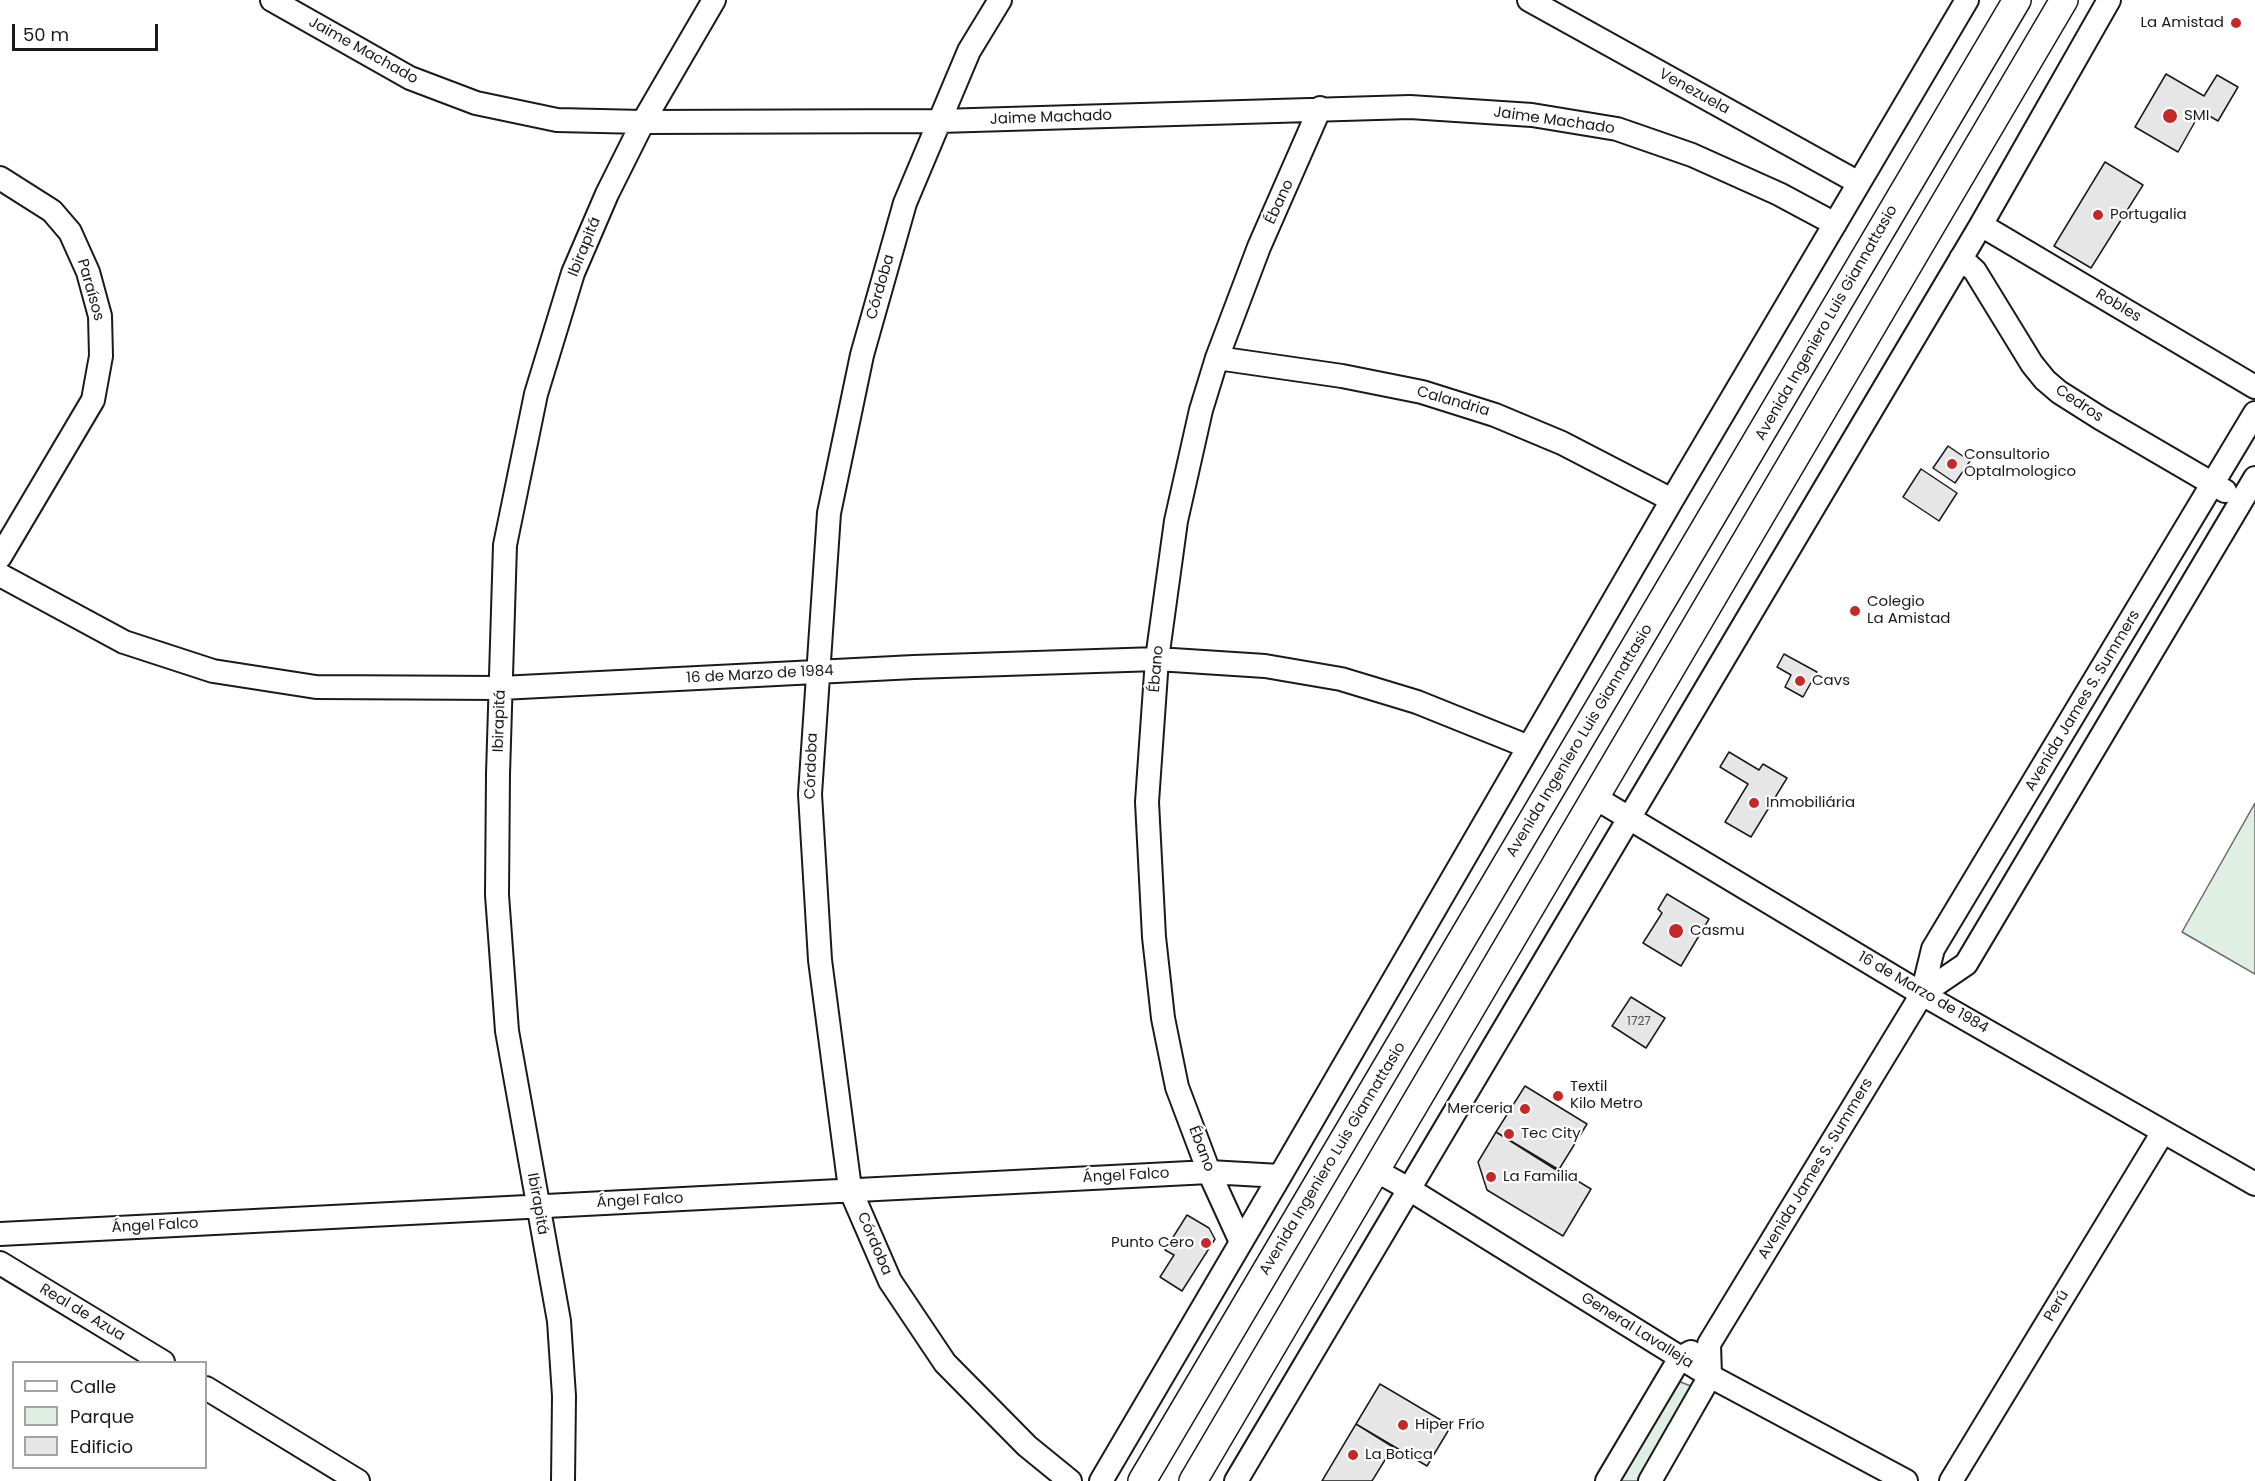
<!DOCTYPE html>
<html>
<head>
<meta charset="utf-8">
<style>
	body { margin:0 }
	#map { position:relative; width:2255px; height:1481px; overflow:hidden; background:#fff; font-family:Poppins,sans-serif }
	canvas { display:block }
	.legend { position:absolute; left:12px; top:1361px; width:195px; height:108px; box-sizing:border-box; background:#fff; border:2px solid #a3a3a3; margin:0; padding:8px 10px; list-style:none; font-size:18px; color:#1a1a1a }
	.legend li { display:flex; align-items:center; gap:12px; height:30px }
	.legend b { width:30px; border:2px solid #a3a3a3 }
	.scale { position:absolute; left:12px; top:24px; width:146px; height:27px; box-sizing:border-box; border:3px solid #1a1a1a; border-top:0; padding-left:8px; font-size:18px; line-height:21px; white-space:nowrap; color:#1a1a1a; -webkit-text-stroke:4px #fff; paint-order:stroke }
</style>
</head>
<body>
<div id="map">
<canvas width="2255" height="1481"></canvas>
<ul class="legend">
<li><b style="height:8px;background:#fff"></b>Calle</li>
<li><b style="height:16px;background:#e0efe3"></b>Parque</li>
<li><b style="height:16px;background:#e6e6e6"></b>Edificio</li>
</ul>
<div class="scale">50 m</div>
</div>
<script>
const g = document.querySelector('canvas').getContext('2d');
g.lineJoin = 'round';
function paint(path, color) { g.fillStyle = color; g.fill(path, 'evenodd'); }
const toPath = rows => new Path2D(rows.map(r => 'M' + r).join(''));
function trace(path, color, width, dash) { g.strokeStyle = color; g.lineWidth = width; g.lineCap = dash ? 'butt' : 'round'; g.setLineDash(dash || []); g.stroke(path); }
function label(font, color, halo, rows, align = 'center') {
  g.font = font + ' Poppins,sans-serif'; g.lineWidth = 4.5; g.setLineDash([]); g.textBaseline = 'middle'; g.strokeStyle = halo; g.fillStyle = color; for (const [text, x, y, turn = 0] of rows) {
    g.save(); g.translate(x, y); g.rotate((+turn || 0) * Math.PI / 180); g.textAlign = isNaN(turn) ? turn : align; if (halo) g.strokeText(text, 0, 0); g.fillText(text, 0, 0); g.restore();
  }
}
const green = toPath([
	[2255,803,2255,974,2182,932,2255,803],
	[1675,1380,1691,1386,1638,1481,1616,1481,1675,1380]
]);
const building = toPath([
	[2166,74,2204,96,2217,75,2238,87,2218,121,2201,111,2178,152,2135,127,2166,74],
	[2105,162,2143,185,2091,268,2054,246,2105,162],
	[1948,446,1970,461,1955,483,1933,468,1948,446],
	[1921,469,1957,493,1939,521,1903,497,1921,469],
	[1784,654,1817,672,1803,697,1785,687,1791,675,1777,667,1784,654],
	[1729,752,1759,770,1763,764,1787,778,1751,837,1725,822,1748,784,1720,767,1729,752],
	[1667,894,1709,919,1681,966,1643,943,1662,913,1658,909,1667,894],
	[1631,997,1665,1018,1646,1048,1612,1026,1631,997],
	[1525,1086,1587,1124,1558,1171,1496,1132,1525,1086],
	[1496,1132,1591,1189,1563,1236,1487,1190,1478,1162,1496,1132],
	[1187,1215,1209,1228,1215,1239,1182,1291,1160,1277,1174,1255,1165,1250,1187,1215],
	[1380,1384,1451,1426,1427,1466,1356,1424,1380,1384],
	[1356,1424,1393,1447,1372,1481,1322,1481,1356,1424]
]);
const minor = toPath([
	[272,0,410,78,476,103,557,120,643,122,940,121,1410,107,1532,115,1617,129,1692,155,1779,194,1835,224],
	[1000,0,969,51,905,203,862,355,829,513,810,794,820,960,850,1189,890,1281,945,1363,1027,1446,1070,1481],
	[1529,0,1859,183],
	[0,178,52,211,70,232,88,272,100,316,101,356,93,400,0,557],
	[1981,225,2255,387],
	[1961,258,1975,271,2032,364,2045,380,2059,392,2100,418,2225,491],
	[1217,358,1342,376,1422,392,1495,415,1562,443,1672,500],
	[0,575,124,642,213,671,316,687,501,688,914,667,1157,659,1265,666,1341,679,1417,702,1529,747],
	[1594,797,1922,994,2255,1184],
	[1922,994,1966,964,2255,478],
	[1375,1170,1409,1189,1710,1376,1906,1481],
	[0,1234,1209,1172,1280,1176],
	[1241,1242,1209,1172,1177,1087,1163,1018,1154,937,1147,802,1157,659,1176,521,1201,410,1217,358,1259,247,1320,108],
	[0,1263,163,1362],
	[206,1388,358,1481],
	[563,1481,564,1396,559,1321,507,1031,497,895,498,774,505,545,536,394,573,273,607,194,643,122,714,0],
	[1101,1481,1280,1176,1672,500,1967,0],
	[1236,1481,1981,225,2109,0],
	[1607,1481,1680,1358,1691,1352],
	[1650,1481,1710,1376,1709,1344,1922,994,1933,949,2255,413],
	[1951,1481,2163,1132]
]);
const major = toPath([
	[1142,1481,2017,0],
	[1193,1481,2064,0]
]);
const markers = [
	[2236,23,6,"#c62828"],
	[2170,116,8,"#c62828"],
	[2098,215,6,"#c62828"],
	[1952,464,6,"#c62828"],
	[1855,611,6,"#c62828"],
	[1800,681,6,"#c62828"],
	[1754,803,6,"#c62828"],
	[1676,931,8,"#c62828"],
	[1558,1096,6,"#c62828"],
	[1525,1109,6,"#c62828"],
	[1509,1134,6,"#c62828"],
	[1491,1177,6,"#c62828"],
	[1206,1243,6,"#c62828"],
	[1403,1425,6,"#c62828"],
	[1353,1455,6,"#c62828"]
];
const numberNames = [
	["1727",1639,1022]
];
const poiNames = [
	["La Amistad",2224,23,"right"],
	["SMI",2184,116],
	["Portugalia",2110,215],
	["Consultorio",1964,455],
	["Optalmologico",1964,472],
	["Colegio",1867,602],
	["La Amistad",1867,619],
	["Cavs",1812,681],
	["Inmobiliária",1766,803],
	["Casmu",1690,931],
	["Textil",1570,1087],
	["Kilo Metro",1570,1104],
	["Merceria",1513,1109,"right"],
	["Tec City",1521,1134],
	["La Familia",1503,1177],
	["Punto Cero",1194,1243,"right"],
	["Hiper Frío",1415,1425],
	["La Botica",1365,1455]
];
const streetNames = [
	["Jaime Machado",363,51,29],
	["Venezuela",1694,92,29],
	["Jaime Machado",1051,118,-2],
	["Jaime Machado",1554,121,8],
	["Ébano",1280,202,-65],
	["Ibirapitá",585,247,-68],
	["Córdoba",881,287,-74],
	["Paraísos",90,290,74],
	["Robles",2118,306,31],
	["Avenida Ingeniero Luis Giannattasio",1827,323,-60],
	["Calandria",1453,402,16],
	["Cedros",2079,404,34],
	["Ébano",1157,669,-85],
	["16 de Marzo de 1984",760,675,-3],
	["Avenida James S. Summers",2083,701,-59],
	["Ibirapitá",500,721,-88],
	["Avenida Ingeniero Luis Giannattasio",1580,741,-59],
	["Córdoba",812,766,-88],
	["16 de Marzo de 1984",1923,993,30],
	["Ébano",1201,1149,69],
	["Avenida Ingeniero Luis Giannattasio",1333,1159,-59],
	["Avenida James S. Summers",1816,1169,-59],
	["Ángel Falco",1126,1176,-3],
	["Ángel Falco",640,1201,-3],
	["Ibirapitá",537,1204,80],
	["Ángel Falco",155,1226,-3],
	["Córdoba",874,1244,67],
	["Perú",2057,1306,-59],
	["Real de Azua",82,1313,31],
	["General Lavalleja",1637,1331,32]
];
paint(green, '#e0efe3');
trace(green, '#6a6a6a', 1.5);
paint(building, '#e6e6e6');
trace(building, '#1a1a1a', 1.5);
trace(minor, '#1a1a1a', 26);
trace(major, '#1a1a1a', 30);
trace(minor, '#fff', 22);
trace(major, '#fff', 27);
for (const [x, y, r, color] of markers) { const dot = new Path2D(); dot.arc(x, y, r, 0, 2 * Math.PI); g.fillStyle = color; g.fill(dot); trace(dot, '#fff', 2); }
label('12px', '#4d4d4d', null, numberNames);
label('15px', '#1a1a1a', '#fff', poiNames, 'left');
label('15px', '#1a1a1a', '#fff', streetNames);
</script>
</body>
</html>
